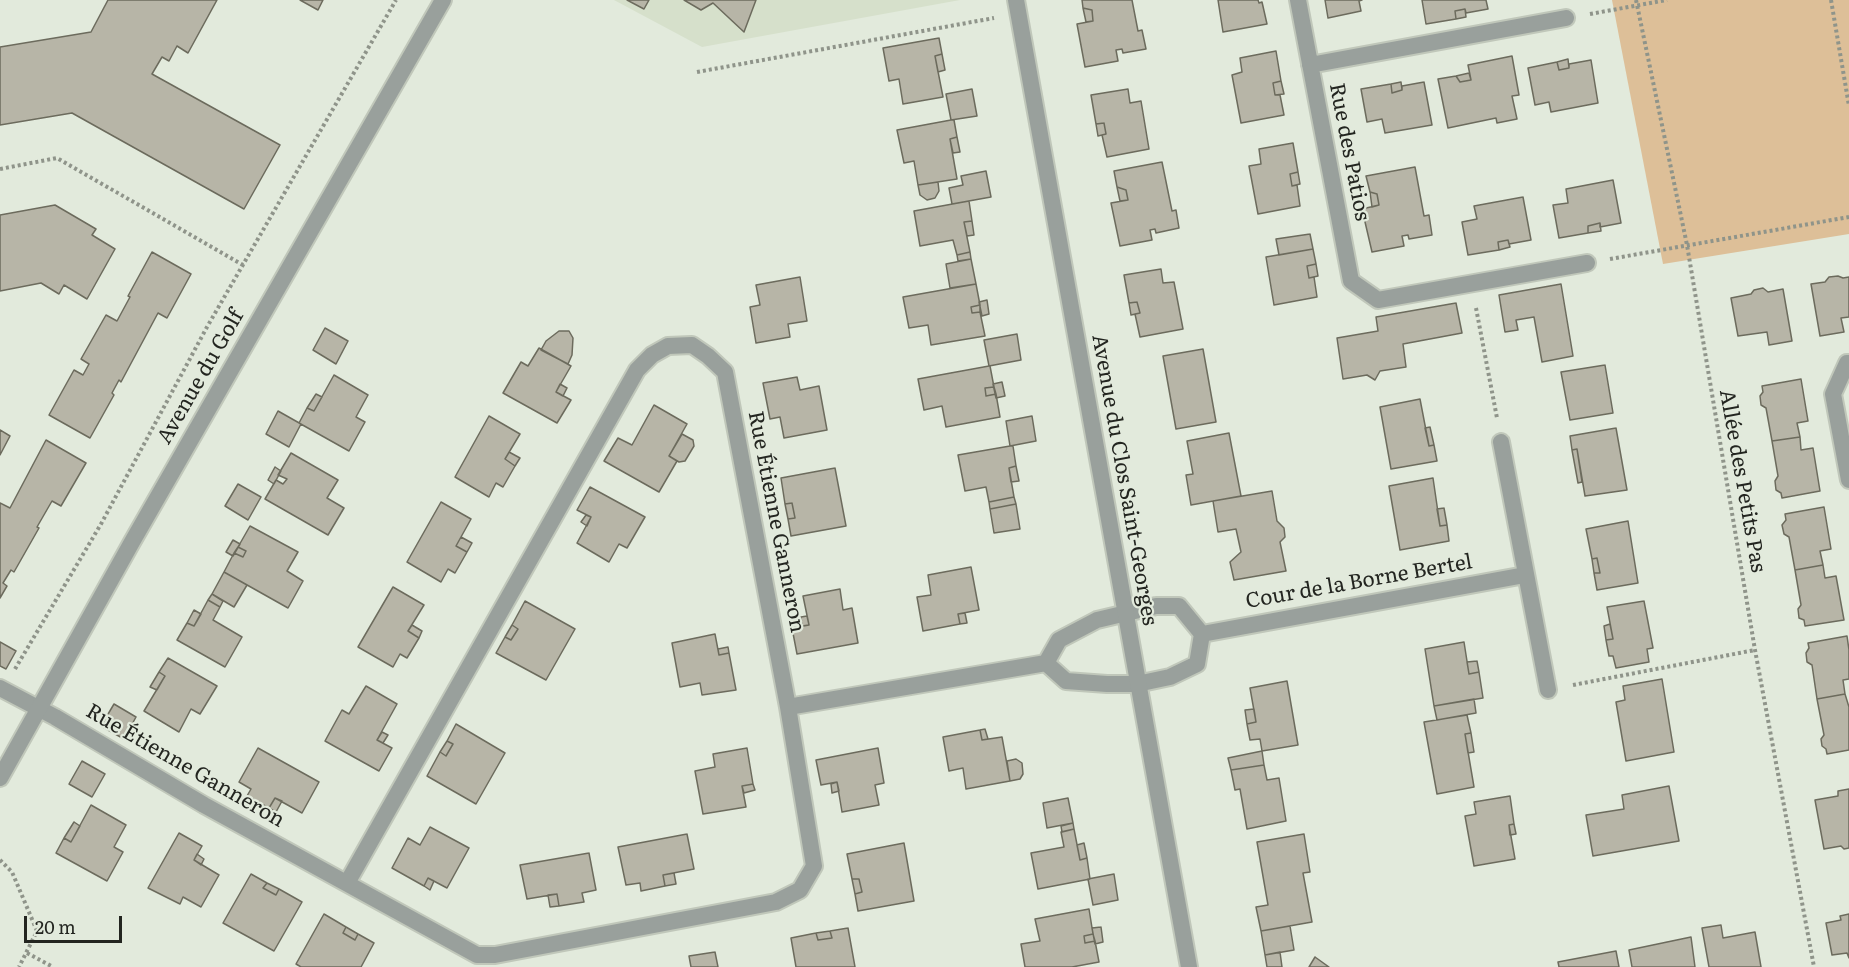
<!DOCTYPE html>
<html>
<head>
<meta charset="utf-8">
<style>
	body { margin:0 }
	#map { position:relative; width:1849px; height:967px; overflow:hidden; background:#e2eadc; font-family:Literata,serif }
	canvas { display:block }
	.scale { position:absolute; left:24px; top:916px; width:98px; height:27px; box-sizing:border-box; border:3px solid #232520; border-top:0; padding-left:8px; font-size:18px; line-height:21px; white-space:nowrap; color:#232520; -webkit-text-stroke:4px #e2eadc; paint-order:stroke }
</style>
</head>
<body>
<div id="map">
<canvas width="1849" height="967"></canvas>
<div class="scale">20 m</div>
</div>
<script>
const g = document.querySelector('canvas').getContext('2d');
g.lineJoin = 'round';
function paint(path, color) { g.fillStyle = color; g.fill(path, 'evenodd'); }
const toPath = rows => new Path2D(rows.map(r => 'M' + r).join(''));
function trace(path, color, width, dash) { g.strokeStyle = color; g.lineWidth = width; g.lineCap = dash ? 'butt' : 'round'; g.setLineDash(dash || []); g.stroke(path); }
function label(font, color, halo, rows, align = 'center') {
  g.font = font + ' Literata,serif'; g.lineWidth = 4.5; g.setLineDash([]); g.textBaseline = 'middle'; g.strokeStyle = halo; g.fillStyle = color; for (const [text, x, y, turn = 0] of rows) {
    g.save(); g.translate(x, y); g.rotate((+turn || 0) * Math.PI / 180); g.textAlign = isNaN(turn) ? turn : align; if (halo) g.strokeText(text, 0, 0); g.fillText(text, 0, 0); g.restore();
  }
}
const built = toPath([
	[614,0,960,0,702,47]
]);
const green = toPath([
	[1612,0,1849,0,1849,234,1663,264]
]);
const building = toPath([
	[108,0,217,0,188,53,177,46,169,61,162,57,152,74,280,145,244,209,72,113,0,125,0,47,91,32,108,0],
	[300,0,323,0,318,10,300,0],
	[627,0,649,0,644,9,627,0],
	[684,0,756,0,744,32,713,3,701,10,684,0],
	[1082,0,1132,0,1138,31,1142,30,1146,49,1123,53,1122,49,1116,50,1118,61,1085,67,1077,24,1093,21,1092,10,1083,8,1082,0],
	[1218,0,1258,0,1259,3,1262,2,1267,24,1223,32,1218,0],
	[1325,0,1362,0,1359,1,1361,11,1328,18,1325,0],
	[1422,0,1486,0,1488,9,1466,13,1465,9,1455,11,1456,19,1426,24,1422,0],
	[1083,8,1092,10,1093,21,1086,22,1083,8],
	[1465,9,1466,17,1456,19,1455,11,1465,9],
	[939,38,942,54,935,56,943,97,903,104,899,79,889,81,883,48,939,38],
	[1276,51,1281,81,1273,83,1275,95,1280,95,1284,115,1241,123,1232,75,1242,72,1240,58,1276,51],
	[942,54,945,70,938,72,935,56,942,54],
	[1512,56,1519,95,1512,96,1517,119,1497,123,1496,118,1448,128,1438,79,1456,76,1460,82,1471,80,1468,65,1512,56],
	[1568,59,1569,68,1559,70,1557,62,1568,59],
	[1591,60,1598,103,1551,112,1549,102,1535,105,1528,68,1557,62,1559,70,1569,68,1569,64,1591,60],
	[1469,73,1471,80,1460,82,1456,76,1469,73],
	[1281,81,1284,94,1275,95,1273,83,1281,81],
	[1401,82,1402,90,1392,93,1391,84,1401,82],
	[1424,82,1432,125,1385,133,1382,119,1367,122,1361,89,1391,84,1392,93,1402,90,1402,86,1424,82],
	[972,89,977,116,951,120,946,94,972,89],
	[1128,89,1130,103,1141,101,1149,149,1107,157,1102,135,1106,134,1104,123,1096,124,1091,95,1128,89],
	[951,120,954,120,957,137,950,139,957,179,918,185,914,161,904,163,897,130,951,120],
	[1104,123,1106,134,1098,136,1096,124,1104,123],
	[957,137,960,152,953,153,950,139,957,137],
	[1293,143,1298,172,1290,174,1292,186,1297,185,1300,206,1258,214,1249,166,1261,164,1259,149,1293,143],
	[1162,162,1172,211,1176,210,1179,228,1156,233,1155,229,1150,230,1152,240,1120,246,1111,203,1128,200,1126,190,1117,187,1114,171,1162,162],
	[1415,167,1424,216,1429,215,1432,235,1409,239,1408,235,1402,236,1404,246,1372,252,1362,209,1379,205,1377,194,1370,192,1366,176,1415,167],
	[986,171,991,197,952,204,949,188,963,185,961,176,986,171],
	[1298,172,1300,184,1292,186,1290,174,1298,172],
	[1613,180,1621,223,1600,227,1600,223,1588,226,1588,233,1559,238,1553,205,1568,203,1566,189,1613,180],
	[938,182,939,191,935,198,927,200,920,195,918,185,938,182],
	[1117,187,1126,190,1128,200,1120,201,1117,187],
	[1370,192,1377,194,1379,205,1372,207,1370,192],
	[1523,197,1531,240,1509,244,1508,240,1498,242,1499,250,1468,255,1462,222,1477,219,1474,206,1523,197],
	[969,201,972,221,964,222,970,252,957,255,953,240,920,246,914,211,969,201],
	[55,205,96,229,92,235,115,249,87,299,64,285,59,294,41,283,0,291,0,215,55,205],
	[972,221,974,235,967,236,964,222,972,221],
	[1600,223,1601,231,1588,233,1588,226,1600,223],
	[1310,234,1313,249,1279,255,1276,239,1310,234],
	[1508,240,1510,247,1499,250,1498,242,1508,240],
	[1313,249,1316,264,1307,266,1309,278,1314,277,1317,297,1274,305,1266,257,1313,249],
	[152,252,191,274,167,318,158,313,121,382,119,380,112,393,114,395,90,438,49,415,74,370,83,375,89,364,81,359,106,315,117,321,130,297,128,296,152,252],
	[970,252,971,259,958,261,957,255,970,252],
	[971,259,976,284,950,288,946,264,971,259],
	[1316,264,1318,276,1309,278,1307,266,1316,264],
	[1161,269,1163,283,1174,282,1183,329,1140,337,1135,314,1140,313,1137,302,1129,303,1124,275,1161,269],
	[1838,276,1843,278,1849,277,1849,317,1841,318,1844,332,1820,336,1811,284,1825,282,1829,277,1838,276],
	[800,277,807,321,788,324,790,337,756,343,750,307,760,305,756,285,800,277],
	[976,284,980,305,971,307,972,313,980,312,985,336,931,345,928,325,909,328,903,297,976,284],
	[1561,284,1573,356,1542,362,1534,317,1516,320,1518,330,1505,332,1499,295,1561,284],
	[1763,288,1768,292,1783,289,1792,341,1769,345,1767,332,1738,336,1731,298,1751,294,1754,290,1763,288],
	[987,300,989,314,982,316,979,302,987,300],
	[1137,302,1140,313,1131,315,1129,303,1137,302],
	[1456,303,1462,333,1403,344,1406,367,1380,371,1375,380,1367,375,1343,379,1337,338,1378,331,1376,317,1456,303],
	[980,305,980,312,972,313,971,307,980,305],
	[325,328,348,341,336,364,313,350,325,328],
	[559,331,569,331,573,338,572,355,568,364,541,350,546,341,559,331],
	[1017,334,1021,360,989,366,984,340,1017,334],
	[539,348,571,366,556,392,571,400,557,423,503,393,521,362,528,366,539,348],
	[1203,349,1216,422,1176,429,1163,356,1203,349],
	[1605,365,1613,413,1570,420,1561,372,1605,365],
	[989,366,990,366,994,387,985,388,986,396,996,394,1000,417,946,427,942,406,924,410,918,379,989,366],
	[334,375,368,395,356,417,365,422,349,451,299,423,307,408,314,411,334,375],
	[797,377,800,390,819,386,827,430,784,438,780,417,770,419,763,383,797,377],
	[1801,379,1808,421,1797,423,1800,437,1772,441,1766,408,1761,405,1760,396,1763,392,1762,386,1801,379],
	[1002,382,1005,396,996,398,993,384,1002,382],
	[560,384,567,388,563,396,556,392,560,384],
	[994,387,996,394,986,396,985,388,994,387],
	[316,394,322,397,314,411,307,408,316,394],
	[1420,399,1429,446,1434,445,1437,461,1391,469,1380,407,1420,399],
	[654,405,687,424,669,456,677,461,659,492,604,461,618,438,632,445,654,405],
	[278,411,301,424,289,447,266,434,278,411],
	[489,416,520,434,505,459,515,466,503,487,496,483,489,497,455,477,489,416],
	[1032,416,1036,441,1010,446,1006,421,1032,416],
	[1430,427,1434,445,1429,446,1425,428,1430,427],
	[1616,428,1627,490,1585,496,1577,449,1572,450,1570,436,1616,428],
	[0,430,10,436,0,455,0,430],
	[1229,433,1241,496,1191,505,1186,475,1193,474,1187,441,1229,433],
	[682,434,693,440,694,446,685,461,679,462,669,456,682,434],
	[1800,437,1801,450,1813,448,1820,491,1782,498,1781,493,1776,490,1775,481,1778,476,1772,441,1800,437],
	[46,440,86,463,61,506,52,501,37,527,39,528,14,572,11,570,3,583,7,586,0,598,0,503,10,508,46,440],
	[1010,446,1013,446,1016,466,1009,468,1014,497,989,502,986,487,965,491,958,455,1010,446],
	[1577,449,1582,482,1578,483,1572,450,1577,449],
	[509,452,520,458,515,466,505,459,509,452],
	[291,453,338,480,327,498,344,508,328,535,265,499,276,480,283,484,287,479,278,475,291,453],
	[1016,466,1019,481,1011,482,1009,468,1016,466],
	[275,467,281,471,274,484,268,480,275,467],
	[835,468,846,526,791,536,788,519,795,518,792,503,785,504,781,478,835,468],
	[1433,478,1440,526,1447,525,1449,541,1400,550,1389,486,1433,478],
	[238,484,261,497,248,520,225,506,238,484],
	[590,487,645,517,627,548,619,544,609,562,577,543,591,517,577,510,590,487],
	[1272,491,1277,521,1284,528,1285,537,1280,542,1286,571,1234,580,1230,562,1241,552,1236,529,1218,532,1213,501,1272,491],
	[1014,497,1016,504,990,509,989,502,1014,497],
	[441,502,471,519,456,546,467,552,455,573,448,569,441,582,407,562,441,502],
	[792,503,795,518,788,519,785,504,792,503],
	[1016,504,1020,529,994,533,990,509,1016,504],
	[1824,507,1831,549,1820,551,1823,565,1795,570,1789,537,1784,534,1782,525,1786,520,1785,514,1824,507],
	[1444,508,1447,525,1440,526,1437,509,1444,508],
	[586,515,591,517,587,526,581,522,586,515],
	[1628,521,1638,583,1597,590,1594,573,1600,573,1597,558,1592,559,1586,529,1628,521],
	[250,526,298,552,287,571,303,581,288,608,224,572,234,553,243,557,246,551,238,547,250,526],
	[461,537,472,543,467,552,456,546,461,537],
	[233,540,240,544,233,556,226,552,233,540],
	[238,547,246,551,243,557,234,553,238,547],
	[1597,558,1600,573,1594,573,1592,559,1597,558],
	[1823,565,1825,578,1836,576,1844,620,1805,626,1804,620,1799,618,1798,609,1801,605,1795,570,1823,565],
	[971,567,979,610,958,614,960,624,923,631,917,597,931,595,928,575,971,567],
	[224,572,247,585,234,607,212,594,224,572],
	[393,587,424,605,408,631,419,638,407,658,400,654,393,667,358,647,393,587],
	[840,589,843,610,852,608,858,643,797,654,792,628,809,625,803,596,840,589],
	[212,594,223,601,220,607,208,600,212,594],
	[208,600,220,607,213,620,242,637,225,667,177,640,187,623,194,626,208,600],
	[525,601,575,629,546,680,496,653,505,637,511,640,518,629,512,625,525,601],
	[1644,601,1653,648,1647,649,1649,662,1616,668,1613,656,1609,656,1606,640,1613,639,1607,607,1644,601],
	[194,610,201,614,194,626,187,623,194,610],
	[965,613,967,623,960,624,958,614,965,613],
	[807,616,809,625,802,626,801,617,807,616],
	[1610,624,1613,639,1606,640,1604,626,1610,624],
	[412,625,422,631,419,638,408,631,412,625],
	[512,625,518,629,511,640,505,637,512,625],
	[715,634,719,655,729,653,736,690,702,695,700,683,680,687,672,643,715,634],
	[1847,636,1849,650,1849,679,1843,680,1845,694,1817,699,1812,665,1807,662,1806,653,1809,648,1808,643,1847,636],
	[0,642,16,651,6,669,0,666,0,642],
	[1464,642,1469,674,1479,672,1483,698,1434,706,1425,649,1464,642],
	[728,647,729,653,719,655,718,649,728,647],
	[168,658,217,686,200,714,191,709,179,732,144,711,165,676,159,672,168,658],
	[1477,661,1479,672,1469,674,1467,662,1477,661],
	[159,672,165,676,157,690,150,687,159,672],
	[1662,679,1674,752,1626,761,1616,702,1625,700,1623,686,1662,679],
	[1287,681,1298,745,1262,751,1260,739,1250,740,1247,724,1256,722,1250,688,1287,681],
	[366,686,397,704,377,740,392,748,379,771,325,741,342,710,349,714,366,686],
	[1845,694,1849,707,1849,750,1827,754,1826,749,1822,746,1821,739,1824,735,1817,699,1845,694],
	[1474,699,1476,713,1437,720,1434,706,1474,699],
	[114,704,136,717,124,739,101,726,114,704],
	[1254,709,1256,722,1247,724,1245,710,1254,709],
	[1467,715,1471,733,1465,734,1474,787,1437,794,1424,722,1467,715],
	[456,724,505,753,476,804,427,776,440,752,446,756,453,744,447,741,456,724],
	[985,729,988,739,982,740,980,730,985,729],
	[980,730,982,740,1002,737,1010,781,966,789,963,768,949,771,943,737,980,730],
	[382,732,388,735,383,743,377,740,382,732],
	[1471,733,1474,752,1468,753,1465,734,1471,733],
	[447,741,453,744,446,756,440,752,447,741],
	[258,748,319,782,302,813,275,798,269,808,247,796,251,789,239,782,258,748],
	[747,748,753,784,742,786,746,807,703,814,695,771,715,767,713,754,747,748],
	[878,748,884,783,875,785,879,805,842,812,837,782,821,785,816,760,878,748],
	[1262,751,1264,765,1231,770,1228,758,1262,751],
	[1016,759,1022,763,1023,774,1020,779,1010,781,1007,761,1016,759],
	[82,761,105,774,92,797,69,784,82,761],
	[1264,765,1267,780,1279,778,1286,821,1247,829,1240,789,1235,790,1231,770,1264,765],
	[837,782,839,791,832,793,831,784,837,782],
	[753,784,755,790,744,793,742,786,753,784],
	[1669,786,1679,841,1593,856,1586,815,1624,809,1622,795,1669,786],
	[1849,789,1849,848,1844,849,1841,846,1824,849,1815,800,1838,796,1838,791,1849,789],
	[1510,796,1514,824,1509,825,1515,859,1474,866,1465,816,1476,814,1474,802,1510,796],
	[275,798,282,801,276,812,269,808,275,798],
	[1068,798,1073,823,1047,828,1043,803,1068,798],
	[91,805,126,825,114,847,123,852,107,881,56,853,64,838,71,842,91,805],
	[74,822,80,826,71,842,64,838,74,822],
	[1073,823,1074,829,1062,832,1061,826,1073,823],
	[1514,824,1516,834,1510,835,1509,825,1514,824],
	[430,827,469,848,447,888,428,878,424,886,392,868,408,838,420,845,430,827],
	[1074,829,1080,860,1087,858,1090,879,1038,889,1031,853,1064,847,1061,832,1074,829],
	[179,833,202,846,194,860,219,875,201,907,183,897,180,904,148,888,179,833],
	[687,834,694,869,663,875,665,886,641,891,640,883,626,885,618,847,687,834],
	[1304,834,1310,872,1303,873,1312,922,1261,931,1256,907,1268,905,1257,842,1304,834],
	[904,843,914,901,858,911,855,894,862,892,859,879,852,879,847,854,904,843],
	[1084,843,1087,858,1080,860,1077,845,1084,843],
	[589,853,596,890,582,893,584,902,559,906,557,894,527,899,520,865,589,853],
	[197,854,204,859,201,865,194,860,197,854],
	[674,873,676,884,665,886,663,875,674,873],
	[251,874,267,883,263,888,276,895,279,889,302,902,274,951,223,923,251,874],
	[1114,874,1118,900,1093,905,1088,879,1114,874],
	[428,878,434,881,430,890,424,886,428,878],
	[852,879,859,879,862,892,855,894,852,879],
	[267,883,279,889,276,895,263,888,267,883],
	[557,894,559,906,550,907,548,895,557,894],
	[1089,909,1093,934,1084,936,1085,943,1095,941,1099,962,1072,967,1025,967,1021,944,1040,941,1035,919,1089,909],
	[324,914,346,927,343,933,355,940,358,934,374,943,361,967,301,967,296,964,324,914],
	[1849,914,1849,958,1847,953,1832,955,1826,923,1841,920,1840,916,1849,914],
	[1721,925,1723,938,1755,932,1761,967,1709,967,1702,928,1721,925],
	[1290,926,1294,950,1265,955,1261,931,1290,926],
	[346,927,358,934,355,940,343,933,346,927],
	[1101,927,1103,942,1095,944,1092,928,1101,927],
	[848,928,855,967,796,967,791,938,816,933,818,940,832,938,830,931,848,928],
	[830,931,832,938,818,940,816,933,830,931],
	[1093,934,1095,941,1085,943,1084,936,1093,934],
	[1691,937,1695,967,1632,967,1629,950,1691,937],
	[1616,951,1619,967,1559,967,1558,962,1616,951],
	[715,952,718,967,691,967,689,956,715,952],
	[1280,952,1282,967,1267,967,1265,955,1280,952],
	[1315,957,1329,967,1309,967,1315,957]
]);
const path = toPath([
	[1636,0,1687,245,1755,650,1814,967],
	[1831,0,1849,106],
	[1590,14,1667,0],
	[697,72,994,18],
	[0,169,57,158,243,265],
	[1610,259,1849,217],
	[1476,308,1497,418],
	[15,669,101,524,207,327,396,0],
	[1573,685,1755,650],
	[0,860,12,872,37,931,19,967],
	[27,953,53,967]
]);
const minor = toPath([
	[1298,0,1351,281,1378,300,1587,263],
	[1310,65,1566,18],
	[1849,363,1847,363,1833,394,1849,480],
	[1501,442,1548,690],
	[1156,606,1179,606,1202,634,1197,664,1170,677,1137,684,1107,684,1066,681,1046,663,1059,640,1097,620,1156,606],
	[1202,634,1525,575],
	[0,688,55,717,204,805,477,955,495,955,776,902,800,890,814,866,788,707,725,372,708,356,692,345,668,346,652,355,637,370,347,883],
	[788,707,1046,663]
]);
const tertiary = toPath([
	[1016,0,1189,967],
	[0,778,132,542,443,0]
]);
const streetNames = [
	["Rue des Patios",1349,152,79],
	["Avenue du Golf",201,377,-60],
	["Avenue du Clos Saint-Georges",1124,480,80],
	["Allée des Petits Pas",1742,481,80],
	["Rue Étienne Ganneron",776,522,79],
	["Cour de la Borne Bertel",1359,582,-10],
	["Rue Étienne Ganneron",185,766,30]
];
paint(built, '#d6e0cb');
paint(green, '#ddbf98');
paint(building, '#b7b5a7');
trace(building, '#6c6b5d', 1.5);
trace(minor, '#c0c7ba', 20);
trace(tertiary, '#c0c7ba', 20);
trace(path, '#8f948a', 4, [3, 3]);
trace(minor, '#99a09c', 16);
trace(tertiary, '#99a09c', 16);
label('21px', '#232520', '#e2eadc', streetNames);
</script>
</body>
</html>
